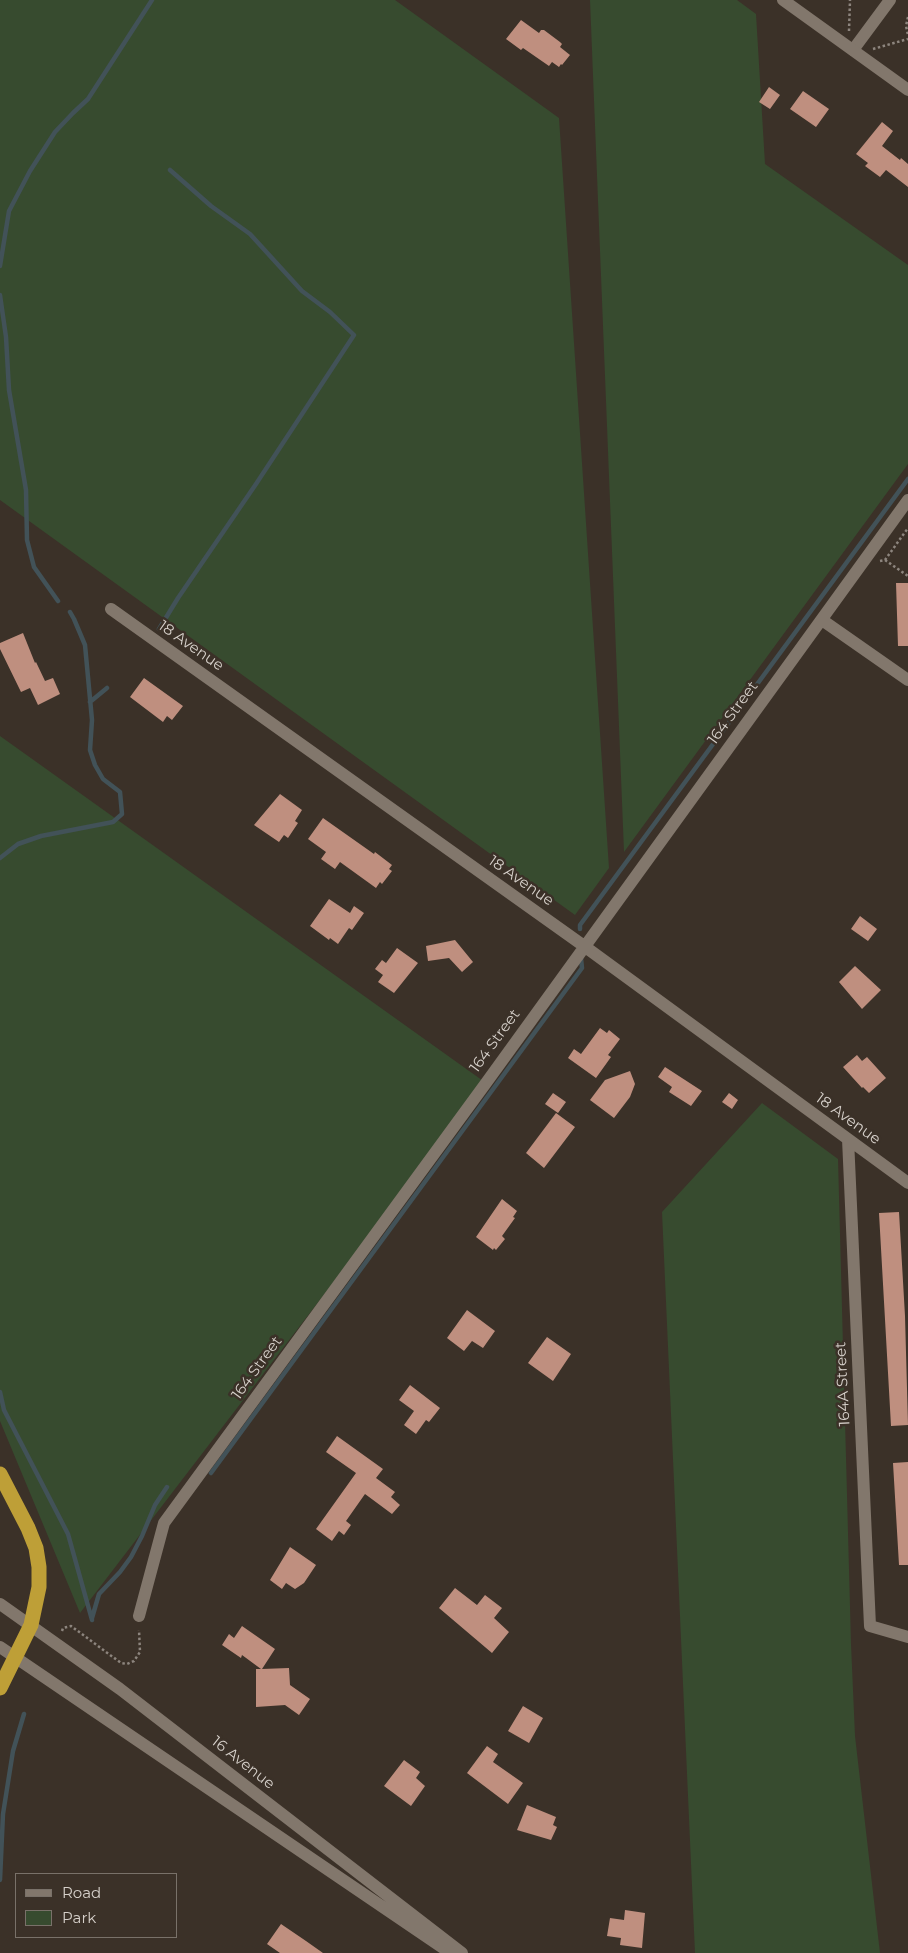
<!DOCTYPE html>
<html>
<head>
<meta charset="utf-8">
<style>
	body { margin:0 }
	#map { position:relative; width:908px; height:1953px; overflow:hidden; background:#3b3128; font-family:Montserrat,sans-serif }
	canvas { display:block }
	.legend { position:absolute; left:15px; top:1873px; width:162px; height:65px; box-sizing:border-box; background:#3b3128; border:1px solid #797169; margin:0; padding:6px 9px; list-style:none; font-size:15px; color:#d6d0ca }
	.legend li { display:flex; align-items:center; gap:10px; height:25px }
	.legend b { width:25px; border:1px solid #797169 }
</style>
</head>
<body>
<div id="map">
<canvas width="908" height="1953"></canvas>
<ul class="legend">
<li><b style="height:6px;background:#82776c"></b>Road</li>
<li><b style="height:14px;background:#374b2f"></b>Park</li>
</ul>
</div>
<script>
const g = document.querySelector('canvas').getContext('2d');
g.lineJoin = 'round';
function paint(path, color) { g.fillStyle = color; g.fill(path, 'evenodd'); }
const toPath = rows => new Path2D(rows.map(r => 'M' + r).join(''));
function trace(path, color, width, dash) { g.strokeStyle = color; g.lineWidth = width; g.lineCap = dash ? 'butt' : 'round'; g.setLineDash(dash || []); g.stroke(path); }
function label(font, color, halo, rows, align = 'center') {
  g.font = font + ' Montserrat,sans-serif'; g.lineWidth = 5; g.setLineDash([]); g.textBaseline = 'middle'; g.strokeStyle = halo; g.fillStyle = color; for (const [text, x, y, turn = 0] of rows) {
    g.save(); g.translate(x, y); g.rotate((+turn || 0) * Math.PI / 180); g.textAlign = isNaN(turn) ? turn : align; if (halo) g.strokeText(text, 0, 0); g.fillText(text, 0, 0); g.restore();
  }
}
const green = toPath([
	[0,0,395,0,559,118,609,868,575,915,0,500],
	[590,0,737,0,756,14,765,164,908,265,908,464,624,852],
	[0,736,486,1083,80,1613,0,1421],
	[762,1103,838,1159,851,1644,855,1736,880,1953,695,1953,662,1212]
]);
const stream = toPath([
	[0,266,9,211,30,171,55,132,73,113,88,99,152,0],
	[0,295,6,337,9,390,26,490,27,540,34,567,58,601],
	[159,629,178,598,256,484,354,335,330,312,302,291,250,234,211,206,170,170],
	[90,702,107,688],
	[0,858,18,844,41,836,113,822,122,814,120,792,103,779,95,765,90,750,92,720,85,645,74,619,70,612],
	[580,929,580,925,908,479],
	[0,1392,4,1410,68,1534,92,1620],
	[211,1473,582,968,581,958],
	[92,1618,99,1594,120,1572,131,1557,142,1536,155,1505,167,1487],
	[0,1880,3,1814,13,1751,24,1714]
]);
const building = toPath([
	[521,20,539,33,541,30,544,30,560,42,562,44,560,47,570,55,562,65,561,64,559,67,552,62,549,66,523,48,521,50,506,39],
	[769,87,780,95,770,109,759,102],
	[803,91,829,109,816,127,790,109],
	[882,122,893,131,882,146,900,160,901,158,908,164,908,187,886,170,880,177,865,166,868,163,856,154],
	[896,583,908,583,908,646,898,646],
	[23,633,35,663,36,662,45,681,53,678,60,694,38,705,30,688,21,692,0,649,0,643],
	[144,678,183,706,172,720,167,716,163,722,130,697],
	[280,794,302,810,295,821,298,823,288,838,284,835,279,842,254,825],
	[323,818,374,854,375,852,392,865,389,869,392,871,382,884,380,882,376,888,340,862,335,869,321,859,326,852,308,839],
	[329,899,350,913,354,906,364,913,352,930,349,928,338,944,330,938,329,940,310,926],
	[860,916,877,929,868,941,851,929],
	[455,940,473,962,462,972,449,958,428,961,426,946],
	[397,948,418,963,394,993,378,982,383,975,375,969,382,960,386,963],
	[855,966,881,990,862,1009,839,982],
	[600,1028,607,1033,609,1030,620,1039,608,1055,611,1057,596,1078,568,1058,574,1049,581,1054],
	[857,1055,862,1061,867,1057,886,1078,869,1093,863,1087,862,1088,843,1067],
	[665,1067,702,1091,691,1106,669,1092,672,1087,658,1077],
	[630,1071,635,1084,630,1097,614,1118,590,1100,605,1080],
	[553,1093,566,1102,558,1113,545,1104],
	[729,1093,738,1100,732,1109,722,1102],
	[556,1113,575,1127,544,1168,526,1153],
	[502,1199,517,1211,513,1217,515,1218,502,1236,505,1239,496,1250,494,1248,493,1250,476,1237],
	[899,1212,905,1316,908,1425,891,1426,879,1213],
	[467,1310,495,1331,483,1348,472,1341,464,1351,447,1338],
	[547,1337,571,1354,553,1381,528,1363],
	[410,1385,440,1408,429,1422,426,1420,416,1434,404,1425,414,1411,399,1400],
	[337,1436,383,1469,376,1478,395,1492,391,1497,400,1505,392,1514,365,1494,346,1521,351,1525,344,1535,339,1531,332,1541,316,1529,356,1473,326,1452],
	[908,1462,908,1565,899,1565,893,1463],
	[290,1547,316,1565,304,1583,295,1589,286,1583,282,1589,270,1580],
	[455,1588,477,1605,485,1595,502,1608,494,1618,509,1632,492,1653,439,1608],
	[242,1626,275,1649,262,1669,289,1668,290,1685,310,1699,299,1715,285,1705,256,1707,256,1669,261,1669,242,1655,241,1658,222,1645,229,1634,234,1638],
	[523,1706,543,1718,529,1743,508,1731],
	[487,1746,498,1754,493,1762,523,1783,508,1804,467,1773],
	[404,1760,420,1772,416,1778,425,1786,411,1806,384,1786],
	[527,1805,556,1817,553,1825,557,1827,551,1840,517,1830],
	[625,1910,645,1913,642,1948,620,1945,621,1938,607,1936,610,1918,624,1920],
	[281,1924,306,1941,323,1953,280,1953,267,1944]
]);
const path = toPath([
	[908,17,906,26,908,35],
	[849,31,850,0],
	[873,49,908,39],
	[885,560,908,576],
	[880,561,885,560,908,528],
	[62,1631,63,1628,71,1626,121,1663,127,1664,134,1661,140,1652,139,1630]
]);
const street = toPath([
	[853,50,890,0],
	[111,609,584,946,908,1183],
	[822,620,908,680],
	[848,1139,870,1626,908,1637],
	[139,1616,164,1523,486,1083,908,500]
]);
const secondary = toPath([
	[783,0,908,90],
	[0,1604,120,1689,462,1953],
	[0,1647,449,1952]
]);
const highway = toPath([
	[0,1474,28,1528,36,1548,39,1567,39,1587,31,1625,0,1688]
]);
const streetNames = [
	["18 Avenue",191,646,35],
	["164 Street",733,713,-54],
	["18 Avenue",521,881,35],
	["164 Street",495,1041,-54],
	["18 Avenue",848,1119,36],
	["164 Street",257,1368,-54],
	["164A Street",843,1384,-93],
	["16 Avenue",243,1763,38]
];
paint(green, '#374b2f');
trace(stream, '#425258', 4.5);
paint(building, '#bf8f7f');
trace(path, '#8d857e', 2.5, [2.5, 2.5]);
trace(street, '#82776c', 12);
trace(secondary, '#82776c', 12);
trace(highway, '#be9f37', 15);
label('15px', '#d6d0ca', '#3b3128', streetNames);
</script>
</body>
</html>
